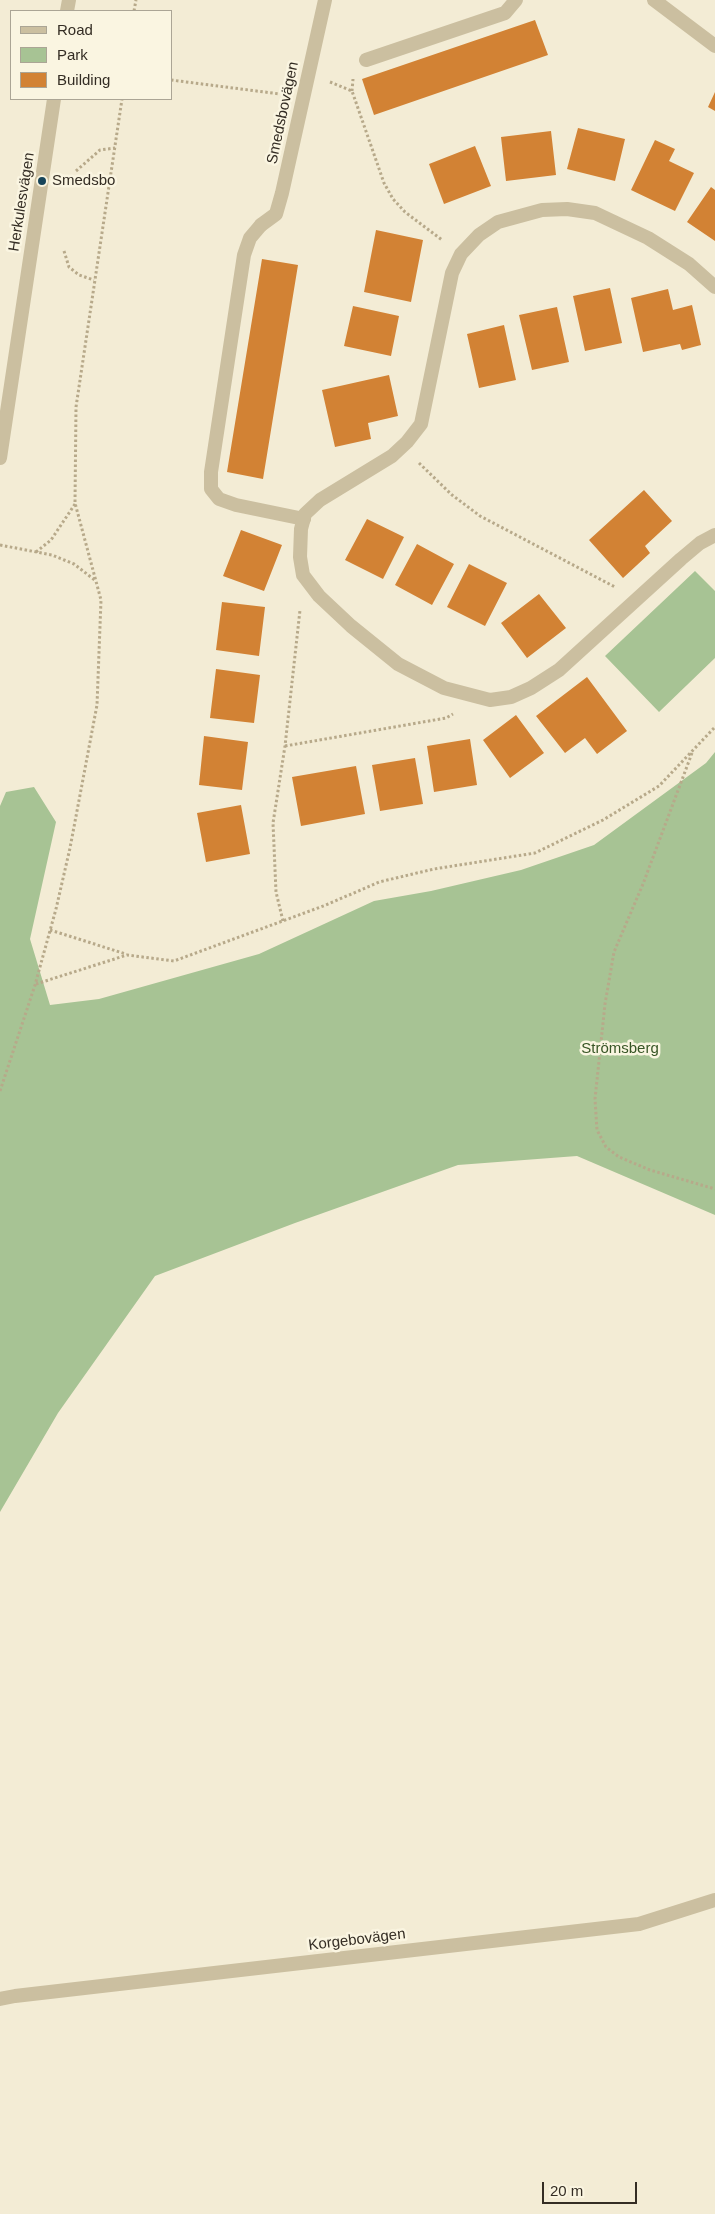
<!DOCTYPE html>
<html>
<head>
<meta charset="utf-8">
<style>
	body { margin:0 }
	#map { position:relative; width:715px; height:2214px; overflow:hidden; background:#f3ecd5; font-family:Helvetica,sans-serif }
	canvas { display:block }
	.legend { position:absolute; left:10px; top:10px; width:162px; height:90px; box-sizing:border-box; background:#faf5e1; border:1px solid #aba595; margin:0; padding:6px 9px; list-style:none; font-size:15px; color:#342d24 }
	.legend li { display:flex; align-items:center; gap:10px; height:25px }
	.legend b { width:25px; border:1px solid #aba595 }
	.scale { position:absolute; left:542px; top:2182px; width:95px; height:22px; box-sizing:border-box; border:2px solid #342d24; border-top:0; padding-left:6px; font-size:15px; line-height:18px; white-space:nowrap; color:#342d24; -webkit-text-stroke:4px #faf5e1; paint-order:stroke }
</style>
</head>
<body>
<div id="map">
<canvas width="715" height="2214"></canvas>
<ul class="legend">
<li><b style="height:6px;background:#cbbfa0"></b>Road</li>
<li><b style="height:14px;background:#a7c394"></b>Park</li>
<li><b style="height:14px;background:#d28234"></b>Building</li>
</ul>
<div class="scale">20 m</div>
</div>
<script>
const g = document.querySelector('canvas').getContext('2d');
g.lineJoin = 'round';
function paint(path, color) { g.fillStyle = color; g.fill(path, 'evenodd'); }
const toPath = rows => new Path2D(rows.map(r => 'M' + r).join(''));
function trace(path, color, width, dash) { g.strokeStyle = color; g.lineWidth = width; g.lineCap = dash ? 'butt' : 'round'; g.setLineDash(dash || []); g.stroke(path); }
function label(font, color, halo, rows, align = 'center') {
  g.font = font + ' Helvetica,sans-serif'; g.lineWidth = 5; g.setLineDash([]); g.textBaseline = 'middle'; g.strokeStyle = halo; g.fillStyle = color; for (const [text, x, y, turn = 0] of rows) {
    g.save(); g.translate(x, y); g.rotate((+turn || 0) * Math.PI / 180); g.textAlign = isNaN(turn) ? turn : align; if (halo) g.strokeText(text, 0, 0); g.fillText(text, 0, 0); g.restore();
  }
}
const green = toPath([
	[695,571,715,591,715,658,659,712,605,656],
	[715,752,715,1215,577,1156,458,1165,295,1223,155,1276,58,1413,0,1512,0,806,6,792,34,787,56,822,30,939,50,1005,99,999,259,954,374,901,431,891,521,870,594,845,706,763]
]);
const building = toPath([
	[535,20,548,55,374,115,362,79],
	[715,92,715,111,708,107],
	[578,128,625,139,615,181,567,169],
	[551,131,556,175,506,181,501,137],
	[655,140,675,149,669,161,694,173,675,211,631,190],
	[475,146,491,186,444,204,429,164],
	[711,187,715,190,715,241,687,222],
	[376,230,423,240,411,302,364,292],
	[262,259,298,265,263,479,227,472],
	[610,288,622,343,585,351,573,296],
	[668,289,673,310,692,305,701,345,682,350,680,344,643,352,631,298],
	[353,306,399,316,391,356,344,346],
	[557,307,569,362,532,370,519,315],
	[504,325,516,380,479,388,467,334],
	[389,375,398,416,368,423,371,439,335,447,322,390],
	[644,490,672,521,645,546,650,553,623,578,589,540],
	[367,519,404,537,383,579,345,560],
	[241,530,282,545,264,591,223,576],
	[417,544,454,564,432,605,395,585],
	[469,564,507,583,485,626,447,607],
	[539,594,566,628,527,658,501,623],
	[222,602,265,607,259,656,216,650],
	[216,669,260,675,254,723,210,718],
	[587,677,627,731,597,754,585,738,565,753,536,716],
	[516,715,544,753,510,778,483,740],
	[204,736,248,742,242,790,199,785],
	[470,739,477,785,434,792,427,746],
	[415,758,423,804,380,811,372,765],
	[356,766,365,814,301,826,292,777],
	[241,805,250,854,206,862,197,813]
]);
const path = toPath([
	[134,11,136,0],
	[171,80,280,94],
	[330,82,352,91,384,183,393,199,405,212,442,240],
	[352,91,353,79],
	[76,171,100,150,115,148],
	[64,251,69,267,79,275,94,280],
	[419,463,452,495,480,516,615,587],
	[0,545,52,555,74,564,96,581],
	[36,552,51,540,75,504],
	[285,746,446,718,453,714],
	[692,753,643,884,614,952,605,1004,595,1099,597,1130,606,1147,619,1157,650,1170,715,1189],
	[283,921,276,892,273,823,285,746,300,610],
	[50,930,126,954],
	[36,984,127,955,174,961,326,905,379,882,434,869,535,853,603,820,659,786,715,727],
	[0,1091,35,985,56,909,70,848,97,705,101,600,75,503,76,407,122,99]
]);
const service = toPath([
	[366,60,505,13,516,0],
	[261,225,250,238,244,255,211,472,211,489,219,499,236,505,304,519]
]);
const minor = toPath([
	[654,0,715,46],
	[261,225,276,214,282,193,325,0],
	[715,287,689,264,648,238,595,213,567,209,542,210,498,222,479,235,461,254,452,273,421,424,407,442,392,456,320,500,305,514,301,529,300,557,303,575,319,596,351,626,398,664,444,688,490,700,511,697,531,688,559,670,681,559,700,543,715,535],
	[0,1999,15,1996,639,1924,715,1900]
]);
const tertiary = toPath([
	[67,11,69,0],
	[0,458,54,99]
]);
const markers = [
	[42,181,5,"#164459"]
];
const streetNames = [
	["Smedsbovägen",283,113,-78],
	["Herkulesvägen",22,202,-81],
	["Korgebovägen",357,1940,-7]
];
const poiNames = [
	["Smedsbo",52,181]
];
const parkNames = [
	["Strömsberg",620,1049]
];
paint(green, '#a7c394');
paint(building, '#d28234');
trace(path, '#b7a98a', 3, [2.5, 2.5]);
trace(service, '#cbbfa0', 14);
trace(minor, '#cbbfa0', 14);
trace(tertiary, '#cbbfa0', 14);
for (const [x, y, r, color] of markers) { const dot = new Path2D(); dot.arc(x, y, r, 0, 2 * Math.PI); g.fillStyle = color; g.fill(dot); trace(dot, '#faf5e1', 2); }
label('15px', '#342d24', '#faf5e1', streetNames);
label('15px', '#342d24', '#faf5e1', poiNames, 'left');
label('15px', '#375525', '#faf5e1', parkNames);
</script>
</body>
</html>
